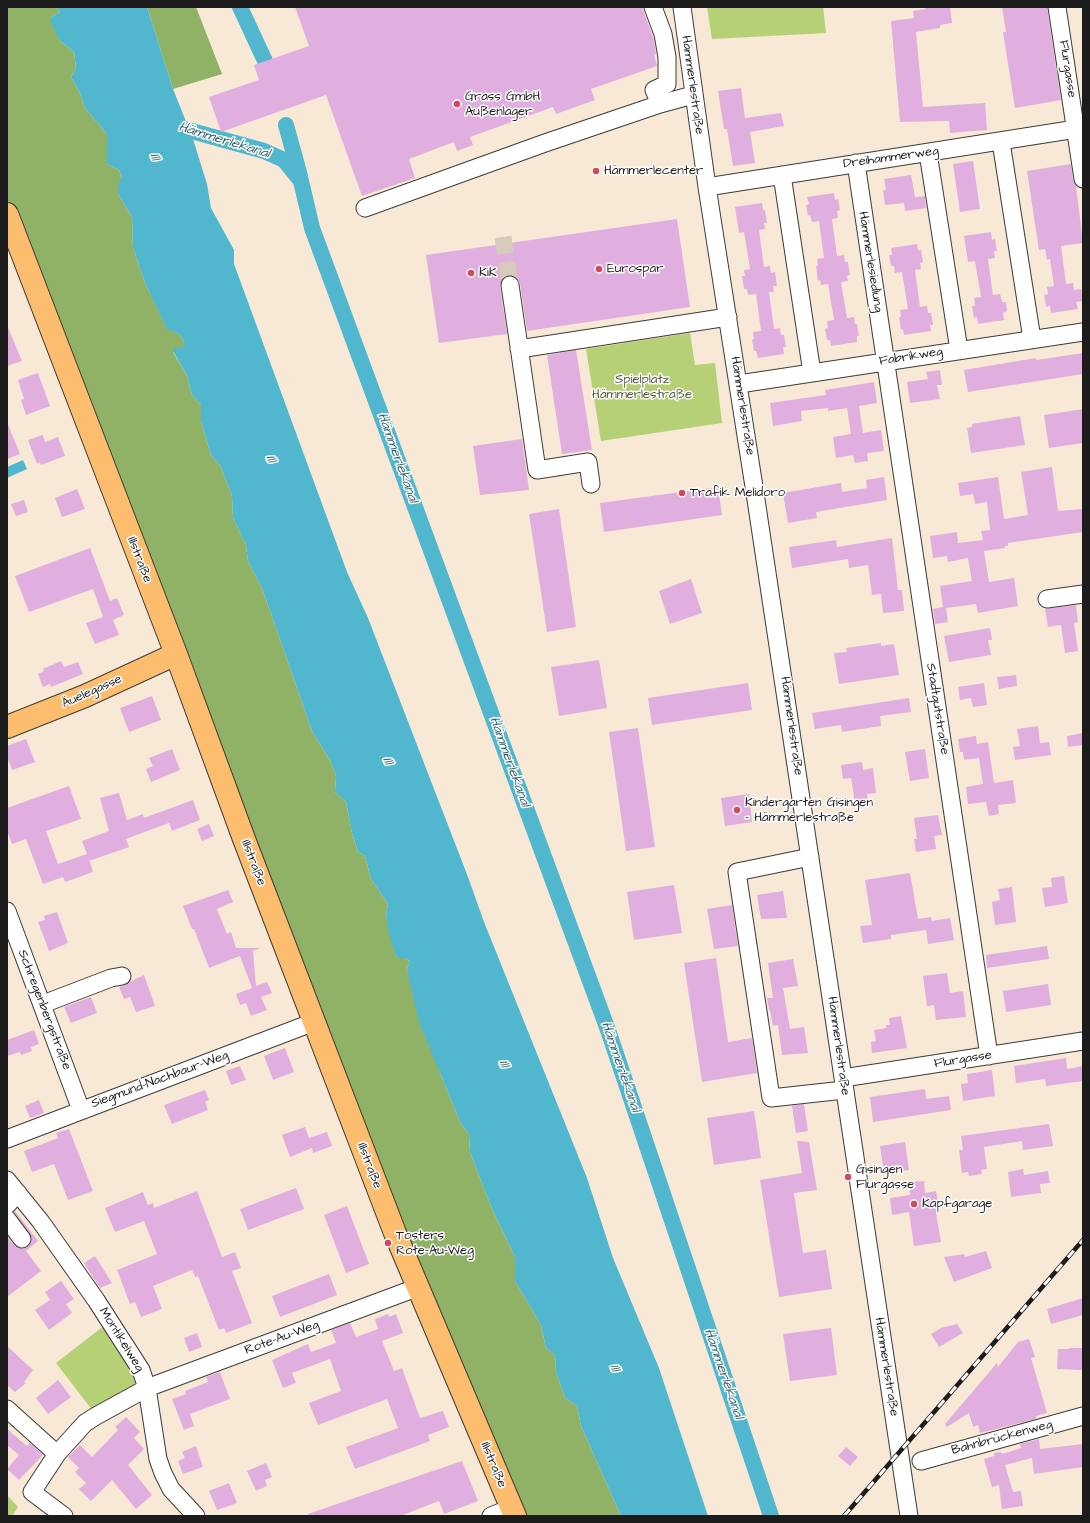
<!DOCTYPE html>
<html>
<head>
<meta charset="utf-8">
<style>
	body { margin:0 }
	#map { position:relative; width:1090px; height:1523px; overflow:hidden; background:#f7e9d6; font-family:"Architects Daughter",sans-serif }
	canvas { display:block }
	.frame { position:absolute; inset:0; border:8px solid #1c1c1c; pointer-events:none }
</style>
</head>
<body>
<div id="map">
<canvas width="1090" height="1523"></canvas>
<div class="frame"></div>
</div>
<script>
const g = document.querySelector('canvas').getContext('2d');
g.lineJoin = 'round';
function paint(path, color) { g.fillStyle = color; g.fill(path, 'evenodd'); }
const toPath = rows => new Path2D(rows.map(r => 'M' + r).join(''));
function trace(path, color, width, dash) { g.strokeStyle = color; g.lineWidth = width; g.lineCap = dash ? 'butt' : 'round'; g.setLineDash(dash || []); g.stroke(path); }
function label(font, color, halo, rows, align = 'center') {
  g.font = font + ' "Architects Daughter",sans-serif'; g.lineWidth = 3; g.setLineDash([]); g.textBaseline = 'middle'; g.strokeStyle = halo; g.fillStyle = color; for (const [text, x, y, turn = 0] of rows) {
    g.save(); g.translate(x, y); g.rotate((+turn || 0) * Math.PI / 180); g.textAlign = isNaN(turn) ? turn : align; if (halo) g.strokeText(text, 0, 0); g.fillText(text, 0, 0); g.restore();
  }
}
const green = toPath([
	[707,7,823,7,826,33,712,39],
	[690,333,695,365,715,363,722,423,601,441,586,349],
	[105,1325,134,1367,137,1382,134,1388,93,1411,56,1363],
	[7,1495,18,1507,12,1516,7,1516]
]);
const forest = toPath([
	[7,7,56,7,60,12,52,17,60,41,74,52,76,69,71,77,80,93,85,108,107,134,107,164,119,170,122,178,118,194,132,217,133,248,145,283,167,328,179,334,184,341,184,347,173,352,187,376,192,395,201,405,201,421,211,455,220,465,227,483,232,496,233,518,246,545,248,561,262,588,312,731,331,762,336,776,335,792,346,802,352,833,358,852,365,856,371,879,388,904,386,915,397,958,404,958,410,961,407,969,440,1073,461,1124,469,1134,470,1152,492,1209,515,1257,515,1281,541,1325,546,1348,555,1355,556,1372,565,1398,577,1406,581,1426,621,1516,515,1516,7,214],
	[147,7,196,7,222,74,173,89]
]);
const water = toPath([
	[56,7,147,7,173,89,193,139,207,184,211,208,234,250,234,264,347,572,368,618,468,877,484,922,587,1178,613,1258,659,1368,708,1516,621,1516,581,1426,577,1406,565,1398,556,1372,555,1355,546,1348,541,1325,515,1281,515,1257,492,1209,470,1152,469,1134,461,1124,419,1022,409,979,407,969,410,961,404,958,397,958,389,935,386,915,388,904,371,879,365,856,358,852,352,833,346,802,335,792,336,776,331,762,312,731,262,588,248,561,246,545,233,518,232,496,227,483,220,465,211,455,201,421,201,405,192,395,187,376,173,351,175,348,184,347,184,341,179,334,167,329,145,283,133,248,132,217,118,194,118,185,122,177,119,170,107,164,107,134,85,108,80,93,71,77,76,69,74,52,60,41,50,20,52,17,60,12],
	[23,460,27,469,7,478,7,467]
]);
const canal = toPath([
	[240,7,265,61],
	[170,125,264,151,284,160,301,181,312,228,608,1030,771,1516],
	[286,125,300,176]
]);
const building = toPath([
	[295,7,642,7,654,40,656,54,654,55,657,66,591,89,595,100,556,114,553,107,470,137,473,145,457,151,454,142,409,159,415,178,362,196,326,95,221,132,209,97,259,80,254,65,309,46],
	[925,7,950,7,952,23,940,25,940,28,916,32,923,107,985,103,987,130,950,133,949,121,900,122,891,21,914,18,913,11,925,9],
	[1002,7,1047,7,1061,100,1015,108,1003,32,1006,32],
	[741,88,745,118,781,113,784,126,750,132,755,163,733,166,727,129,724,129,718,91],
	[973,161,980,209,960,212,953,164],
	[1071,164,1073,180,1076,186,1083,243,1061,246,1066,284,1073,283,1074,290,1081,289,1083,301,1076,302,1078,309,1051,313,1050,306,1046,307,1044,295,1048,294,1047,287,1054,286,1050,259,1047,260,1045,249,1039,250,1027,171],
	[911,175,915,197,925,196,926,208,905,211,904,203,885,205,883,190,886,190,884,179],
	[834,193,835,200,838,199,840,210,837,211,838,218,832,219,837,256,844,255,845,262,848,262,850,275,847,276,848,281,841,282,847,318,854,317,855,324,857,324,859,336,857,336,857,342,831,346,830,340,827,340,825,329,828,328,827,321,834,320,828,284,821,285,820,280,818,281,816,266,818,266,817,259,824,258,819,221,812,222,810,215,808,216,806,205,809,204,807,197],
	[762,203,763,210,765,210,767,223,764,223,765,229,759,230,764,267,770,266,771,273,775,272,777,286,773,286,774,292,769,292,774,329,780,328,781,335,784,335,786,347,783,347,784,354,758,358,756,351,754,351,752,340,754,339,753,332,761,331,756,294,748,295,747,289,744,289,742,276,745,276,744,270,750,269,744,232,739,233,735,207],
	[677,219,690,307,527,331,520,283,514,276,508,275,504,277,500,286,507,334,439,343,426,255],
	[991,232,992,240,995,239,997,251,994,251,995,258,988,259,993,295,1000,294,1002,302,1006,302,1007,311,1003,313,1004,320,978,324,977,317,974,318,972,306,975,306,974,298,981,297,975,261,968,262,964,236],
	[917,244,918,250,921,250,923,262,920,263,921,269,915,270,920,307,927,306,928,313,931,313,933,325,930,325,931,331,904,335,903,329,901,330,899,317,901,317,900,310,908,309,902,272,895,273,894,266,891,266,889,255,892,255,891,248],
	[7,325,22,361,7,366],
	[576,350,592,450,562,454,547,355],
	[1083,353,1083,374,968,392,964,370,1036,358,1036,360],
	[940,370,942,385,937,385,940,399,910,403,907,382,928,379,926,372],
	[38,373,50,406,26,415,21,400,24,399,18,380],
	[874,382,877,403,859,406,863,433,881,430,884,451,867,453,868,461,855,463,853,455,836,458,833,437,851,434,847,408,828,411,828,408,801,411,802,421,773,426,770,403,826,395,825,390],
	[1083,409,1083,443,1049,448,1044,415],
	[1020,416,1025,445,971,453,967,428,972,427,972,424],
	[7,422,20,454,7,459],
	[43,435,45,442,58,437,65,456,41,465,40,462,37,464,28,440],
	[522,439,529,490,480,495,473,446],
	[1052,467,1058,511,1083,509,1083,532,1008,543,1008,546,1005,546,1005,548,984,551,989,582,1014,578,1018,606,978,613,976,604,946,608,948,622,935,624,933,609,943,607,940,586,972,581,968,558,948,562,947,556,933,558,930,536,957,532,958,543,983,540,981,531,990,530,987,502,975,504,973,494,960,496,958,483,998,477,1004,519,1028,515,1021,472],
	[884,477,887,500,816,512,817,518,788,523,783,493,841,483,842,492,867,488,866,480],
	[718,487,722,515,604,532,600,503],
	[77,489,85,509,62,517,55,498],
	[24,500,28,512,16,516,11,504],
	[559,509,576,627,547,632,529,514],
	[892,538,898,590,902,590,904,611,883,613,881,594,872,595,868,565,849,568,848,559,792,568,789,547,836,540,837,547],
	[90,548,110,601,117,598,124,615,113,620,119,635,95,644,86,623,103,617,93,589,29,612,15,576],
	[691,579,702,613,670,624,659,591],
	[1076,605,1078,622,1074,623,1078,651,1065,653,1061,625,1048,627,1045,609],
	[990,628,992,640,988,640,991,655,949,662,944,636],
	[881,643,881,646,894,644,899,675,839,684,834,653,847,652,846,648],
	[599,660,607,708,559,716,551,667],
	[61,661,64,667,78,662,83,674,51,687,50,684,43,687,38,674,44,671,43,669],
	[1016,675,1017,686,999,689,997,677],
	[748,683,752,710,652,725,648,698],
	[984,683,987,705,973,707,971,698,960,700,958,687],
	[152,696,161,720,129,732,120,708],
	[909,698,911,712,880,716,881,726,842,732,841,725,815,729,812,713],
	[1038,726,1040,743,1049,742,1051,755,1015,760,1013,747,1020,746,1017,729],
	[638,728,655,847,626,851,609,732],
	[1083,733,1083,745,1068,747,1067,736],
	[976,736,977,744,988,742,994,783,1013,780,1016,803,998,805,999,814,989,816,986,802,968,804,966,787,983,784,979,758,964,760,963,752,960,752,958,739],
	[26,739,35,762,12,770,7,756,7,746],
	[172,749,180,770,151,782,146,769,153,766,149,758],
	[925,749,929,778,910,781,905,752],
	[862,762,863,770,873,768,876,793,867,794,868,800,855,802,851,778,843,779,841,765],
	[69,786,81,819,46,831,58,864,87,854,82,841,109,831,100,798,119,793,127,820,143,814,144,818,193,800,200,820,172,831,169,823,126,839,129,847,89,861,89,859,93,872,65,882,63,877,43,884,26,839,12,844,7,831,7,808],
	[749,794,752,822,725,826,721,798],
	[938,815,942,835,934,836,936,849,916,852,914,839,917,839,914,818],
	[209,824,214,836,202,841,197,829],
	[910,873,918,919,931,917,932,921,950,918,954,940,928,944,926,930,891,935,891,939,863,943,860,926,872,925,865,880],
	[1064,876,1068,903,1045,907,1042,888,1052,887,1051,878],
	[674,885,682,933,634,940,627,892],
	[1012,887,1016,922,995,925,992,902,1000,900,998,889],
	[228,890,233,902,217,909,227,934,231,932,236,948,260,948,253,951,256,986,267,982,272,993,261,997,267,1010,251,1016,246,1003,240,1005,236,994,252,988,240,956,209,968,194,929,192,929,183,906],
	[783,891,787,918,761,919,757,895],
	[732,905,738,946,714,949,707,909],
	[57,912,68,943,49,951,38,922,45,920,44,916],
	[1047,946,1049,959,987,968,986,955],
	[716,958,728,1042,752,1038,757,1073,702,1082,684,963],
	[793,959,798,986,783,988,790,1029,804,1027,808,1053,782,1055,778,1025,773,1026,770,1010,769,1010,767,998,773,998,768,963],
	[947,973,950,993,963,991,966,1017,936,1020,934,1005,927,1006,923,976],
	[144,975,155,1006,136,1012,130,997,124,999,119,987],
	[1048,984,1051,1005,1006,1012,1003,991],
	[91,997,97,1013,71,1023,64,1007],
	[901,1016,907,1048,872,1053,871,1042,876,1041,874,1030,886,1028,886,1025,890,1025,889,1018],
	[34,1030,39,1044,31,1047,32,1051,21,1055,20,1052,7,1056,7,1040],
	[285,1048,294,1072,273,1080,264,1056],
	[1066,1058,1067,1069,1083,1066,1083,1081,1046,1086,1045,1079,1016,1083,1014,1066],
	[240,1066,246,1080,231,1085,226,1071],
	[992,1070,995,1096,963,1101,961,1084,968,1083,967,1074],
	[925,1089,926,1099,949,1096,951,1110,873,1122,870,1097],
	[205,1090,209,1100,205,1102,208,1110,172,1124,164,1105],
	[39,1100,44,1113,30,1118,25,1106],
	[804,1104,808,1131,796,1133,792,1106],
	[754,1111,761,1158,714,1165,707,1118],
	[1049,1124,1053,1146,1023,1150,1022,1141,984,1147,987,1169,981,1170,982,1174,969,1176,968,1172,962,1173,959,1150,963,1150,961,1136],
	[305,1127,309,1138,327,1132,332,1146,313,1153,312,1148,290,1157,282,1135],
	[69,1129,93,1191,68,1200,54,1164,32,1172,24,1151,58,1138,56,1133],
	[797,1141,809,1142,817,1190,794,1193,803,1253,826,1250,832,1289,779,1297,760,1180,802,1173],
	[905,1142,909,1170,884,1173,880,1146],
	[1023,1169,1024,1175,1048,1171,1050,1183,1040,1184,1041,1193,1011,1197,1008,1172],
	[924,1181,925,1193,936,1191,940,1213,936,1213,941,1242,914,1246,909,1212,892,1215,890,1198,910,1195,909,1182],
	[296,1188,304,1209,248,1230,240,1209],
	[197,1191,222,1257,235,1252,241,1268,232,1271,252,1323,226,1333,224,1328,219,1330,198,1276,195,1277,192,1270,153,1286,162,1309,141,1317,135,1302,130,1304,117,1270,157,1254,144,1221,115,1232,105,1208,143,1192,148,1205,153,1203,154,1208],
	[347,1206,369,1264,346,1273,324,1215],
	[15,1211,38,1241,26,1251,41,1271,7,1297,7,1236,14,1245,23,1249,28,1247,32,1238,14,1212],
	[986,1251,992,1268,954,1282,944,1257,964,1254,965,1257],
	[95,1256,112,1283,100,1288,84,1263],
	[329,1274,337,1295,280,1317,272,1296],
	[61,1281,74,1299,66,1304,72,1313,49,1330,35,1310,50,1300,45,1292],
	[1083,1298,1083,1315,1051,1324,1047,1309],
	[388,1314,389,1317,396,1314,403,1333,382,1341,394,1371,402,1368,420,1418,443,1411,449,1427,428,1435,430,1441,355,1469,346,1447,398,1428,387,1399,318,1425,309,1403,341,1391,330,1359,292,1373,296,1383,283,1388,272,1360,308,1344,311,1352,336,1343,331,1330,350,1323,356,1337,378,1329,375,1319],
	[957,1324,963,1333,939,1347,931,1334,941,1328],
	[831,1328,837,1375,790,1381,783,1334],
	[197,1333,202,1347,189,1352,184,1338],
	[1029,1339,1035,1357,1031,1358,1047,1413,1036,1416,1036,1419,980,1433,978,1425,973,1427,969,1413,947,1427,945,1424,997,1363,998,1367,1018,1342],
	[7,1346,33,1370,24,1382,26,1383,15,1392,7,1385],
	[1069,1348,1083,1348,1083,1370,1057,1369,1058,1349,1069,1349],
	[220,1372,230,1399,190,1414,194,1426,184,1430,172,1399,186,1394,185,1391,208,1382,206,1377],
	[58,1380,71,1397,48,1414,36,1398],
	[126,1417,140,1432,134,1438,144,1449,128,1465,152,1495,136,1509,112,1480,91,1501,79,1489,86,1483,75,1472,79,1468,68,1457,80,1445,92,1457,118,1430,115,1427],
	[7,1429,27,1446,30,1443,43,1455,19,1480,7,1469,19,1455,7,1445],
	[1039,1439,1040,1449,1083,1444,1083,1467,1034,1474,1032,1458,1005,1465,1013,1492,1021,1491,1023,1506,1002,1509,999,1485,992,1487,984,1459,994,1456,994,1453,1001,1452,1002,1454,1021,1448,1020,1444],
	[196,1446,203,1467,183,1474,178,1461,185,1458,182,1452],
	[846,1447,858,1457,850,1466,838,1456],
	[462,1461,478,1501,444,1514,439,1501,400,1516,309,1516,308,1514],
	[266,1463,272,1477,265,1480,267,1486,256,1491,247,1471],
	[229,1483,237,1503,217,1510,209,1491]
]);
const minorTunnel = toPath([
	[503,237,510,285]
]);
const minor = toPath([
	[653,7,663,34,667,57,667,84,654,90,660,104],
	[682,7,707,187,755,493,909,1516],
	[1057,7,1083,179],
	[1001,142,1032,339],
	[928,153,959,350],
	[856,163,989,1056],
	[782,175,812,373],
	[707,187,1076,129],
	[365,208,545,143,660,104,693,95],
	[510,285,537,470,588,462,591,484],
	[519,349,728,317],
	[739,384,1083,332],
	[1047,599,1083,594],
	[810,857,737,872,771,1098,844,1090],
	[7,911,81,1110],
	[43,1004,111,978,122,976],
	[843,1078,1083,1041],
	[7,1139,314,1022],
	[7,1180,41,1222,96,1300,141,1370,147,1388,158,1459,163,1473,171,1489,196,1516],
	[7,1205,18,1193],
	[7,1219,22,1239],
	[7,1409,57,1454],
	[921,1461,1083,1416],
	[64,1516,32,1492,57,1454,85,1423,96,1416,147,1388,416,1288],
	[491,1516,511,1508]
]);
const major = toPath([
	[7,214,176,654,244,839,395,1233,515,1516],
	[7,727,85,696,176,654]
]);
const rail = toPath([
	[844,1516,1083,1240]
]);
const markers = [
	[457,104,4,"#d1495b"],
	[596,171,4,"#d1495b"],
	[599,269,4,"#d1495b"],
	[471,273,4,"#d1495b"],
	[682,493,4,"#d1495b"],
	[737,810,4,"#d1495b"],
	[848,1177,4,"#d1495b"],
	[914,1204,4,"#d1495b"],
	[388,1243,4,"#d1495b"]
];
const streetNames = [
	["Flurgasse",1067,69,81],
	["Hämmerlestraße",692,85,82],
	["Dreihammerweg",891,158,-8],
	["Hämmerlesiedlung",870,262,81],
	["Fabrikweg",911,357,-9],
	["Hämmerlestraße",742,406,81],
	["Illstraße",139,560,69],
	["Äuelegasse",92,692,-24],
	["Stadtgutstraße",937,709,81],
	["Hämmerlestraße",791,726,82],
	["Illstraße",253,863,69],
	["Schregenbergstraße",44,1010,69],
	["Hämmerlestraße",838,1046,82],
	["Flurgasse",963,1060,-9],
	["Siegmund-Nachbaur-Weg",160,1080,-20],
	["Illstraße",369,1166,69],
	["Rote-Au-Weg",282,1338,-20],
	["Montikelweg",121,1340,58],
	["Hämmerlestraße",886,1367,81],
	["Bahnbrückenweg",1002,1438,-15],
	["Illstraße",493,1465,67]
];
const poiNames = [
	["Grass GmbH",465,97],
	["Außenlager",465,112],
	["Hämmerlecenter",604,171],
	["Eurospar",607,269],
	["KiK",479,273],
	["Trafik Melidoro",690,493],
	["Kindergarten Gisingen",745,803],
	["- Hämmerlestraße",745,818],
	["Gisingen",856,1170],
	["Flurgasse",856,1185],
	["Kapfgarage",922,1204],
	["Tosters",396,1236],
	["Rote-Au-Weg",396,1251]
];
const parkNames = [
	["Spielplatz",642,380],
	["Hämmerlestraße",642,395]
];
const waterNames = [
	["Hämmerlekanal",224,141,17],
	["Ill",154,157,69],
	["Hämmerlekanal",397,458,70],
	["Ill",270,459,69],
	["Ill",387,761,69],
	["Hämmerlekanal",509,762,70],
	["Ill",503,1064,69],
	["Hämmerlekanal",620,1067,71],
	["Ill",614,1368,70],
	["Hämmerlekanal",723,1374,71]
];
paint(green, '#b6d076');
paint(forest, '#90b267');
paint(water, '#50b7ce');
trace(canal, '#50b7ce', 16);
paint(building, '#e1afdf');
trace(minorTunnel, '#d6caba', 17, [17, 8]);
trace(minor, '#3d3b38', 19);
trace(major, '#3d3b38', 24);
trace(minor, '#fff', 17);
trace(major, '#fcbd6e', 22);
trace(rail, '#1c1c1c', 4.5);
trace(rail, '#fff', 3, [9]);
for (const [x, y, r, color] of markers) { const dot = new Path2D(); dot.arc(x, y, r, 0, 2 * Math.PI); g.fillStyle = color; g.fill(dot); trace(dot, '#fff', 1.5); }
label('13px', '#1c1c1c', '#fff', streetNames);
label('13px', '#1c1c1c', '#fff', poiNames, 'left');
label('13px', '#525b3c', '#fff', parkNames);
label('italic 14px', '#33626c', '#fff', waterNames);
</script>
</body>
</html>
